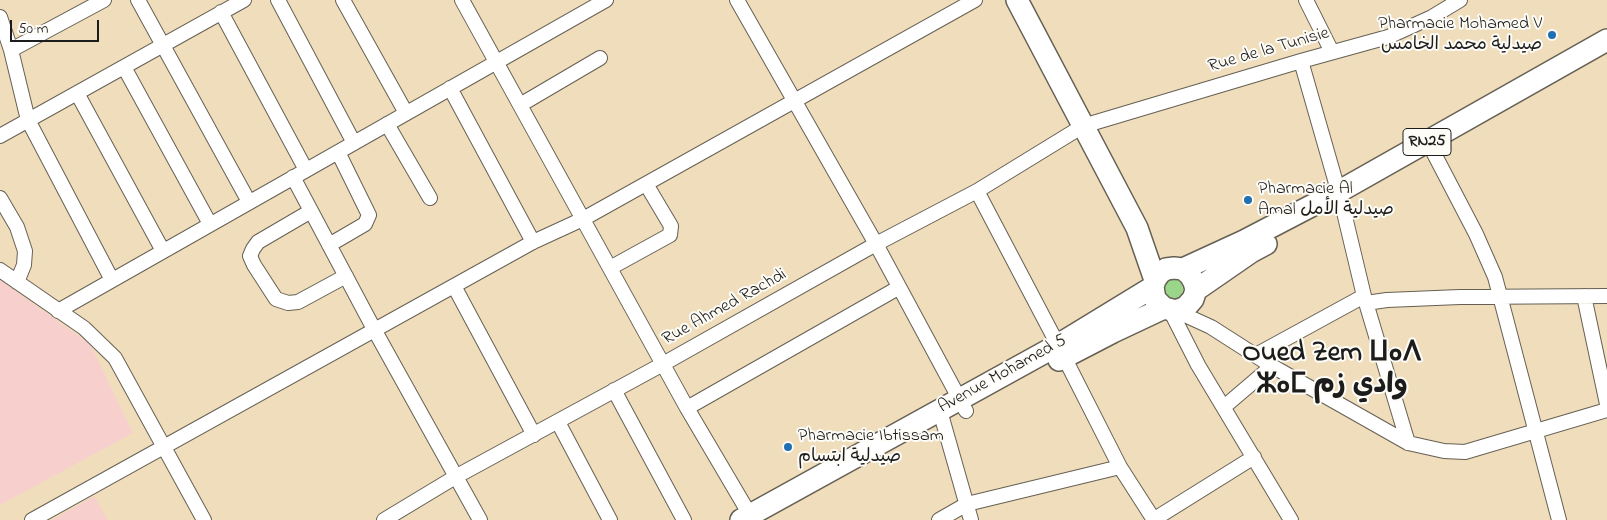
<!DOCTYPE html>
<html>
<head>
<meta charset="utf-8">
<style>
	body { margin:0 }
	#map { position:relative; width:1607px; height:520px; overflow:hidden; background:#efddbb; font-family:"Indie Flower",sans-serif }
	canvas { display:block }
	.scale { position:absolute; left:10px; top:20px; width:89px; height:22px; box-sizing:border-box; border:2px solid #1c1c1c; border-top:0; padding-left:6px; font-size:15px; line-height:18px; white-space:nowrap; color:#1c1c1c; -webkit-text-stroke:4px #fdfcf7; paint-order:stroke }
</style>
</head>
<body>
<div id="map">
<canvas width="1607" height="520"></canvas>
<div class="scale">50 m</div>
</div>
<script>
const g = document.querySelector('canvas').getContext('2d');
g.lineJoin = 'round';
function paint(path, color) { g.fillStyle = color; g.fill(path, 'evenodd'); }
const toPath = rows => new Path2D(rows.map(r => 'M' + r).join(''));
function trace(path, color, width, dash) { g.strokeStyle = color; g.lineWidth = width; g.lineCap = dash ? 'butt' : 'round'; g.setLineDash(dash || []); g.stroke(path); }
function label(font, color, halo, rows, align = 'center') {
  g.font = font + ' "Indie Flower","Playpen Sans Arabic","Noto Sans Tifinagh",sans-serif'; g.lineWidth = 4; g.setLineDash([]); g.textBaseline = 'middle'; g.strokeStyle = halo; g.fillStyle = color; for (const [text, x, y, turn = 0] of rows) {
    g.save(); g.translate(x, y); g.rotate((+turn || 0) * Math.PI / 180); g.textAlign = isNaN(turn) ? turn : align; if (halo) g.strokeText(text, 0, 0); g.fillText(text, 0, 0); g.restore();
  }
}
const built = toPath([
	[0,280,90,344,133,433,0,505],
	[94,496,108,520,52,520]
]);
const green = toPath([
	'1163 289a10 10 0 1 1 20 0a10 10 0 1 1-20 0Z'
]);
const street = toPath([
	[138,0,249,202],
	[278,0,354,143],
	[343,0,406,113],
	[462,0,687,408,753,520],
	[737,0,876,244,966,411],
	[1306,0,1332,52],
	[221,12,306,170],
	[0,17,11,50,28,120,112,280],
	[11,50,104,0],
	[124,67,210,224],
	[450,88,533,242],
	[77,93,163,251],
	[520,105,600,58],
	[387,124,430,198],
	[0,136,244,0],
	[1428,142,1476,234,1495,277,1559,520],
	[293,177,375,331,480,520],
	[977,191,1058,345,1120,467,1154,520],
	[0,198,17,227,25,251,24,265,17,282],
	[311,211,258,242,253,249,250,256,254,265,276,299,288,303,298,302,346,276],
	[329,245,365,224,369,215,338,152],
	[610,268,670,235,671,226,646,184],
	[0,270,84,328,115,358,204,520],
	[454,286,534,435],
	[1364,296,1408,443],
	[1584,296,1607,404],
	[1366,303,1387,300,1460,297,1607,296],
	[1170,310,1198,365,1291,520],
	[58,311,606,0],
	[1176,311,1211,327,1272,366,1408,443,1444,451,1465,452,1607,410],
	[1256,355,1364,296,1342,204,1301,61],
	[614,390,684,520],
	[1224,407,1272,366],
	[687,408,898,288],
	[940,411,971,520],
	[558,422,610,520],
	[32,520,533,242,583,219,975,0],
	[384,520,457,476,663,364,876,244,977,191,1083,126,1301,61,1388,37,1432,17,1460,0],
	[939,520,967,504,1120,467],
	[1153,520,1254,457]
]);
const primary = toPath([
	[1017,0,1137,228,1155,280,1153,287,1155,299,1164,308,1176,311,1186,307,1193,299,1196,290,1194,282,1190,275,1183,269,1174,268,1166,269,1160,273,1155,280],
	[1183,269,1244,241,1338,192,1607,40],
	[1196,290,1251,252,1266,244],
	[1059,360,1113,332,1164,308],
	[741,520,1058,345,1153,287]
]);
const markers = [
	[1552,35,5,"#1f6fb2"],
	[1248,200,5,"#1f6fb2"],
	[788,447,5,"#1f6fb2"]
];
const shields = [
	[1427,142,48]
];
const shieldNames = [
	["RN25",1427,142]
];
const poiNames = [
	["Pharmacie Mohamed V",1542,25,"right"],
	["صيدلية محمد الخامس",1542,46,"right"],
	["Pharmacie Al",1258,190],
	["Amal صيدلية الأمل",1258,211],
	["Pharmacie Ibtissam",798,437],
	["صيدلية ابتسام",798,458]
];
const streetNames = [
	["Rue de la Tunisie",1269,51,-16],
	["Rue Ahmed Rachdi",725,308,-29],
	["Avenue Mohamed 5",1003,375,-29]
];
const townNames = [
	["Oued Zem ⵡⴰⴷ",1332,355],
	["ⵣⴰⵎ وادي زم",1332,387]
];
paint(built, '#f7d0cd');
paint(green, '#99d68a');
trace(street, '#666054', 16);
trace(primary, '#666054', 24);
trace(street, '#fff', 14);
trace(primary, '#fff', 21);
for (const [x, y, r, color] of markers) { const dot = new Path2D(); dot.arc(x, y, r, 0, 2 * Math.PI); g.fillStyle = color; g.fill(dot); trace(dot, '#fdfcf7', 2); }
for (const [x, y, w] of shields) { const box = new Path2D(); box.roundRect(x - w / 2, y - 13.5, w, 27, 4); g.fillStyle = '#fdfcf7'; g.fill(box); trace(box, '#1c1c1c', 1); }
label('bold 16px', '#1c1c1c', null, shieldNames);
label('18px', '#1c1c1c', '#fdfcf7', poiNames, 'left');
label('18px', '#1c1c1c', '#fdfcf7', streetNames);
label('bold 28px', '#1c1c1c', '#fdfcf7', townNames);
</script>
</body>
</html>
